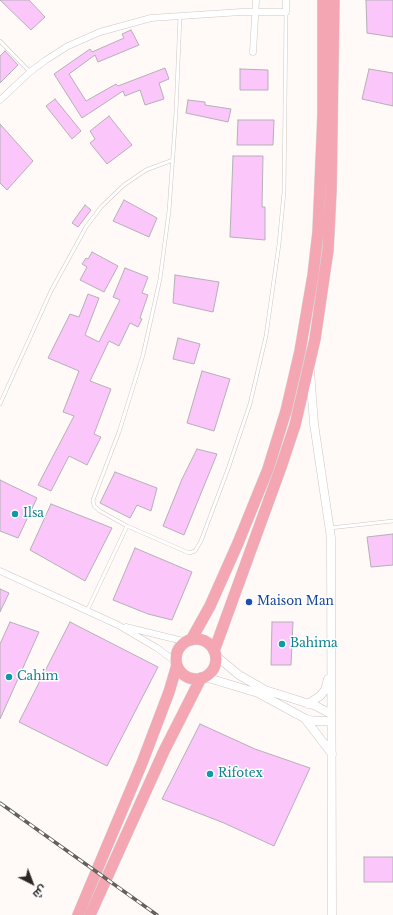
<!DOCTYPE html>
<html>
<head>
<meta charset="utf-8">
<style>
	body { margin:0 }
	#map { position:relative; width:393px; height:915px; overflow:hidden; background:#fffaf7; font-family:"Libre Baskerville",Cairo,serif }
	canvas { display:block }
	.north { position:absolute; left:12px; top:863px; width:40px; height:40px; -webkit-text-stroke:3px #fff; paint-order:stroke; rotate:138deg; font-size:11px; font-weight:700; line-height:16px; text-align:center; color:#2a2726 }
	.north::after { content:''; display:block; margin:auto; width:14px; height:18px; background:#2a2726; clip-path:polygon(50% 0,100% 100%,50% 72%,0 100%) }
</style>
</head>
<body>
<div id="map">
<canvas width="393" height="915"></canvas>
<div class="north">ش</div>
</div>
<script>
const g = document.querySelector('canvas').getContext('2d');
g.lineJoin = 'round';
function paint(path, color) { g.fillStyle = color; g.fill(path, 'evenodd'); }
const toPath = rows => new Path2D(rows.map(r => 'M' + r).join(''));
function trace(path, color, width, dash) { g.strokeStyle = color; g.lineWidth = width; g.lineCap = dash ? 'butt' : 'round'; g.setLineDash(dash || []); g.stroke(path); }
function label(font, color, halo, rows, align = 'center') {
  g.font = font + ' "Libre Baskerville",serif'; g.lineWidth = 3; g.setLineDash([]); g.textBaseline = 'middle'; g.strokeStyle = halo; g.fillStyle = color; for (const [text, x, y, turn = 0] of rows) {
    g.save(); g.translate(x, y); g.rotate((+turn || 0) * Math.PI / 180); g.textAlign = isNaN(turn) ? turn : align; if (halo) g.strokeText(text, 0, 0); g.fillText(text, 0, 0); g.restore();
  }
}
const building = toPath([
	[0,0,29,0,45,17,31,30,0,0],
	[366,0,393,0,393,37,367,33,366,0],
	[131,30,139,45,98,62,95,55,69,74,86,101,116,84,118,86,165,68,169,79,159,83,164,99,145,105,140,90,125,96,123,91,82,118,54,74,90,49,92,52,124,38,122,34,131,30],
	[5,51,18,65,0,83,0,56,5,51],
	[240,69,268,70,268,90,240,90,240,69],
	[369,69,393,73,393,106,362,99,369,69],
	[55,99,81,131,72,139,46,106,55,99],
	[188,100,205,102,205,105,231,109,228,122,186,113,188,100],
	[109,116,132,145,107,164,90,143,95,139,90,131,109,116],
	[238,120,274,120,273,145,237,145,238,120],
	[0,124,33,161,7,190,0,183,0,124],
	[233,156,263,156,262,207,265,207,265,240,230,237,233,156],
	[124,200,157,218,149,237,113,221,124,200],
	[85,205,91,210,78,227,72,223,85,205],
	[92,252,118,266,104,292,80,280,87,267,82,264,86,258,88,259,92,252],
	[125,268,148,277,142,293,148,295,140,318,142,319,138,327,130,323,119,346,109,341,90,381,111,389,94,434,101,437,87,465,69,456,51,491,38,485,74,416,63,412,79,371,48,358,70,314,79,317,88,294,99,298,85,335,99,342,120,300,113,297,125,268],
	[175,275,219,282,213,312,173,303,175,275],
	[178,338,200,344,194,364,173,359,178,338],
	[202,371,230,379,214,431,187,423,202,371],
	[197,449,217,454,184,535,163,526,182,479,197,449],
	[115,472,157,488,151,511,137,505,130,518,100,503,115,472],
	[0,480,37,498,18,538,0,531,0,480],
	[51,504,112,528,85,581,30,550,51,504],
	[393,534,393,565,371,567,367,537,393,534],
	[135,548,192,572,172,620,148,614,113,600,135,548],
	[0,589,9,593,0,612,0,589],
	[10,622,39,632,0,719,0,644,10,622],
	[70,622,158,667,107,766,19,722,70,622],
	[272,622,293,622,291,665,271,665,272,622],
	[200,724,255,749,310,768,274,846,224,823,162,799,200,724],
	[364,857,393,857,393,882,364,882,364,857]
]);
const lane = toPath([
	[180,16,176,112,169,211,160,279,143,355,119,432,93,500,94,506,100,511,127,526,189,553,195,551,201,541,228,469,250,404,266,336,279,244,284,192,286,12],
	[0,41,30,72],
	[0,404,51,291,86,227,101,207,124,185,146,170,173,160],
	[330,528,393,521],
	[87,611,127,526]
]);
const street = toPath([
	[253,52,256,0],
	[0,100,30,72,46,60,68,46,100,32,151,18,241,12,286,12,286,0],
	[0,571,118,625,157,648,176,662],
	[126,627,187,642]
]);
const secondary = toPath([
	[310,371,314,424,331,538,332,915],
	[215,655,239,675,265,690,316,706,331,714],
	[205,677,258,693,306,719,314,721,331,721],
	[308,704,320,696,325,690,328,679],
	[306,720,332,754]
]);
const highway = toPath([
	'176 659a20 20 0 1 1 40 0a20 20 0 1 1-40 0Z',
	[191,640,210,606,238,543,268,469,286,411,300,351,313,275,318,232,323,114,323,0],
	[214,651,281,467,295,425,315,339,328,250,331,191,334,0],
	[78,915,142,763,169,692,177,665],
	[90,915,164,751,201,678]
]);
const rail = toPath([
	[0,803,157,915]
]);
const markers = [
	[15,514,4,"#0f9aa8"],
	[249,602,4,"#1a4fb4"],
	[282,644,4,"#0f9aa8"],
	[9,677,4,"#0f9aa8"],
	[210,774,4,"#0f9aa8"]
];
const cultureNames = [
	["Ilsa",23,514],
	["Bahima",290,644],
	["Cahim",17,677],
	["Rifotex",218,774]
];
const transitNames = [
	["Maison Man",257,602]
];
paint(building, '#fbc6fa');
trace(building, '#b5b0b5', 1);
trace(lane, '#cec7c5', 4);
trace(street, '#cec7c5', 7);
trace(secondary, '#cec7c5', 9);
trace(highway, '#d9d8d8', 12);
trace(lane, '#fff', 3);
trace(street, '#fff', 6);
trace(secondary, '#fff', 8);
trace(highway, '#f4a6b2', 11);
trace(rail, '#64605e', 3.5);
trace(rail, '#fff', 2, [6]);
for (const [x, y, r, color] of markers) { const dot = new Path2D(); dot.arc(x, y, r, 0, 2 * Math.PI); g.fillStyle = color; g.fill(dot); trace(dot, '#fff', 1.5); }
label('12px', '#0d838f', '#fff', cultureNames, 'left');
label('12px', '#164399', '#fff', transitNames, 'left');
</script>
</body>
</html>
